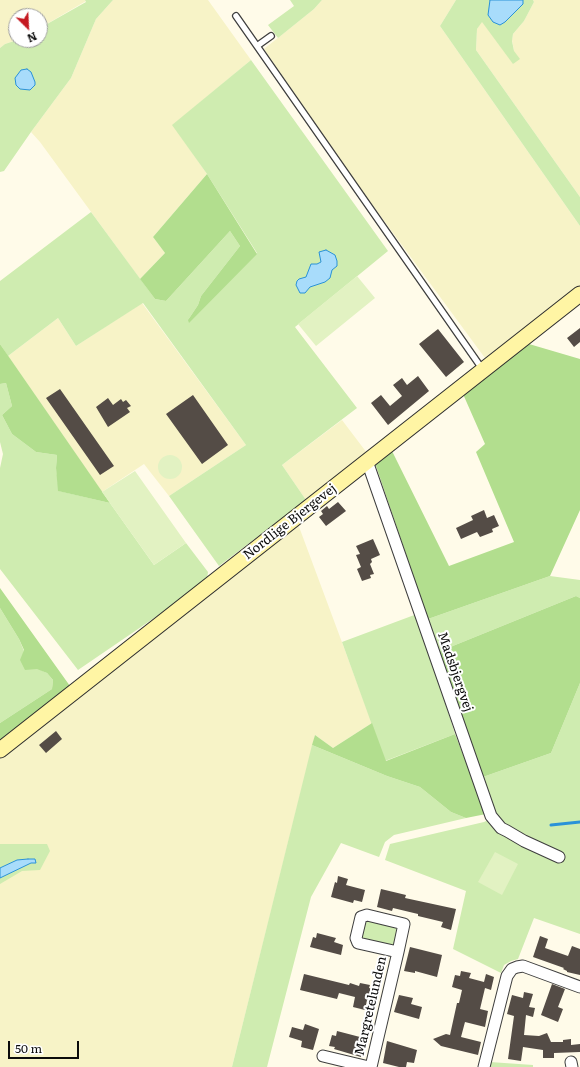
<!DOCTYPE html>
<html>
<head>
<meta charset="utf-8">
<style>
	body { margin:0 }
	#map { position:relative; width:580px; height:1067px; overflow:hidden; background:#fffbe9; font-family:Literata,serif }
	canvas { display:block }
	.north { position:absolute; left:8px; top:8px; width:40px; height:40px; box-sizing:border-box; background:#fff; border:1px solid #9d9d9d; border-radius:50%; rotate:156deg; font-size:11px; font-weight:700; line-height:16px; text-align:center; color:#0b0b0b }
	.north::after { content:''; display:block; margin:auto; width:14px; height:18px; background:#c51921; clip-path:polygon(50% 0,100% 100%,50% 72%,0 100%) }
	.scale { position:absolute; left:8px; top:1041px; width:71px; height:18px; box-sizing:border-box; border:2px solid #0b0b0b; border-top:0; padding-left:5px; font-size:12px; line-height:14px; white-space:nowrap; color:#0b0b0b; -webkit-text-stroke:3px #fff; paint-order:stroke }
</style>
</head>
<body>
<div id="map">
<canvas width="580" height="1067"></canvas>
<div class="north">N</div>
<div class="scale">50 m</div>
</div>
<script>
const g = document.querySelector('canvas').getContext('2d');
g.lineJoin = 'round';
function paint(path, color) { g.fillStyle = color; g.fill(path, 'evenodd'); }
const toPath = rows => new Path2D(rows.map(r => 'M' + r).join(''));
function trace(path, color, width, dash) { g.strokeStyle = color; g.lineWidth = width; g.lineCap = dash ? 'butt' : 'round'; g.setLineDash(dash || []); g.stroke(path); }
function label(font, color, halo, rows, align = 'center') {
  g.font = font + ' Literata,serif'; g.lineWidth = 4; g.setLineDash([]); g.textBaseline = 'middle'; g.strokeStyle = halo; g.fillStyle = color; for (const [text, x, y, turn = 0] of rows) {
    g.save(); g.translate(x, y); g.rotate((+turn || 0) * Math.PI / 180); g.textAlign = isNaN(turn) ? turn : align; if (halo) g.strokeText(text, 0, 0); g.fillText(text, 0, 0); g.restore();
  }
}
const farmland = toPath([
	[0,0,85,0,86,1,40,28,40,16,16,16,17,40,5,44,0,48],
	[113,0,208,0,251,60,173,125,207,174,153,237,165,253,140,279,40,142,31,132,71,78,96,19],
	[322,0,456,0,440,26,580,226,580,285,485,358,354,180,264,49,314,9],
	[533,0,580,0,580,197,476,50,477,29,482,21,514,64,514,51,512,40,513,34,524,21,534,2],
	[142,303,246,445,169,496,144,464,102,492,8,356,58,318,76,346],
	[342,420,367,453,306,500,282,465],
	[298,524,372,723,333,748,315,735,232,1067,0,1067,0,759]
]);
const green = toPath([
	[85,0,113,0,96,19,71,78,31,132,4,171,0,172,0,48,5,44,17,40,40,40,40,28,86,2],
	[290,0,322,0,314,9,278,38,268,25,294,6],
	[456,0,533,0,534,2,524,21,513,34,512,41,514,51,520,59,513,64,482,22,477,29,476,50,580,197,580,226,440,26],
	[251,60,388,251,295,327,357,408,282,465,306,500,219,566,169,496,246,445,143,303,76,346,58,318,8,356,0,344,0,281,91,212,155,299,166,301,230,231,240,246,201,296,198,305,188,320,257,253,207,174,172,125],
	[6,383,12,406,2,415,12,434,36,452,57,455,56,468,59,491,110,503,154,565,186,543,208,572,207,579,179,601,78,670,0,569,0,468,3,454,0,442,0,384],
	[550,576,580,580,580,598,576,596,438,652,428,619],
	[0,608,19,639,24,651,21,660,47,673,53,680,52,689,0,723],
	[417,614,455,734,385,761,342,642],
	[580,683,580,934,534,918,518,959,511,961,504,965,501,973,453,949,466,891,385,860,390,844,484,822,496,816,480,778,551,753],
	[312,745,387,776,420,787,451,812,466,818,394,835,385,842,379,857,341,843,311,897,267,1067,232,1067],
	[0,844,47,844,50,851,40,870,22,871,0,884],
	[368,921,395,926,398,931,395,944,392,946,365,940,361,936,364,924],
	[490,1062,533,1065,533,1067,489,1067]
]);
const forest = toPath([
	[207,174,257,254,189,323,188,320,198,305,201,296,240,246,230,231,166,301,155,299,140,279,165,253,153,237],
	[0,344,110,503,58,491,56,468,57,455,36,452,12,434,2,415,12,406,6,383,0,384],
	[529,344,580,359,580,510,550,576,428,619,375,463,392,451,449,566,514,542,476,452,485,444,463,394],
	[0,588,70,686,0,740,0,723,52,689,53,680,47,673,37,669,25,670,20,660,24,650,19,639,0,608],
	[576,596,580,598,580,683,551,753,480,778,438,652],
	[372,723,386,761,455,734,486,814,466,818,451,812,420,787,387,776,312,745,315,735,333,748]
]);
const pitch = toPath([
	[357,276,375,298,316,346,298,324],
	'158 467a12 12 0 1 1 24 0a12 12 0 1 1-24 0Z',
	[135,471,186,543,154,565,102,492],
	[495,852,518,864,502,895,478,882]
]);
const water = toPath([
	[490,0,523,0,523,4,505,22,500,25,493,22,488,15,490,0],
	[27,69,31,72,35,82,35,85,30,90,20,89,16,85,15,78,21,70,27,69],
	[326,250,335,255,337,261,337,266,332,270,330,278,325,282,310,287,305,293,300,293,296,285,297,281,299,279,306,277,311,264,317,264,321,262,319,252,326,250],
	[28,859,35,859,36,863,31,863,0,878,0,868,2,867,17,860,28,859]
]);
const stream = toPath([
	[551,825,580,822]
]);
const building = toPath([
	[580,328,580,342,574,347,567,338],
	[438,329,464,362,446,377,419,344],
	[418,376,429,391,388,425,371,403,381,395,390,406,402,396,393,385,402,378,407,385],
	[60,389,114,466,100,475,46,398],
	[193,395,228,445,202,464,166,414],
	[108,398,113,405,121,399,123,402,126,400,131,406,127,408,130,412,108,427,96,407],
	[338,502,346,511,326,526,319,517,323,514,321,511,327,506,329,509],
	[484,510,487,518,494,515,499,526,492,529,493,532,480,537,477,532,461,539,456,528,473,520,471,516],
	[373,539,380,555,371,559,372,562,370,564,374,574,370,575,371,578,362,581,357,569,361,567,356,555,360,554,356,546],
	[56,731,62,739,46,753,39,745],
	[338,876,348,879,346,885,365,890,362,902,354,900,353,903,331,897,335,882,337,883],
	[381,889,406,895,405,898,456,909,451,930,441,927,443,922,418,916,418,914,393,908,392,911,377,907],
	[317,933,336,938,334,942,343,945,341,955,310,947,313,937,316,938],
	[540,936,548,939,545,948,568,956,572,946,580,949,580,975,567,972,567,971,563,969,564,968,533,957],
	[410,947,442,955,437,977,415,971,415,973,404,971],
	[461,971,471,973,469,978,484,982,486,974,494,977,491,990,485,988,480,1009,488,1011,485,1027,465,1022,461,1037,481,1042,478,1055,441,1046,433,1039,446,1034,450,1035,457,1003,459,1003,462,990,452,987,455,975,460,976],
	[304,974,349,985,350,983,359,986,360,983,370,985,369,988,378,990,376,1002,367,1000,365,1010,353,1007,355,997,339,993,337,999,300,990],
	[552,984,565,989,558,1007,563,1009,558,1022,541,1015],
	[524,992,533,994,529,1007,535,1008,533,1017,526,1015,524,1035,539,1036,547,1033,551,1042,563,1042,563,1040,571,1039,571,1045,580,1044,580,1052,554,1053,554,1058,543,1058,543,1050,523,1047,521,1061,508,1059,514,1016,507,1014,512,995,523,998],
	[399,995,413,998,411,1004,422,1007,419,1019,394,1012],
	[305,1024,319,1029,313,1050,301,1047,302,1041,289,1037,292,1027,303,1030],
	[337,1031,360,1037,359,1041,365,1043,361,1057,334,1049,335,1047,329,1046,332,1035,336,1036],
	[387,1041,417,1050,414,1063,407,1062,406,1067,399,1067,383,1063]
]);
const lane = toPath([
	[236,16,483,370],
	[257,46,271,36]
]);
const street = toPath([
	[367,461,491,816,501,828,507,831,524,841,559,857],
	[323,1056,369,1067],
	[571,1062,572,1067],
	[371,1067,398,952,404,924,367,915,361,917,356,938,358,943,398,952],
	[484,1067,507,976,512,969,517,967,523,966,580,987]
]);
const secondary = toPath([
	[0,750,580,294]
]);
const streetNames = [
	["Nordlige Bjergevej",290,522,-38],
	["Madsbjergvej",455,672,71],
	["Margretelunden",371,1006,-77]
];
paint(farmland, '#f7f3c7');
paint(green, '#cfecb0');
paint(forest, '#b2de8e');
paint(pitch, '#e2f2c2');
paint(water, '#a8dcfb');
trace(water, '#2a92d8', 1);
trace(stream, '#2a92d8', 3);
paint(building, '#544c46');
trace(lane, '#3e3e3e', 8);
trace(street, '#3e3e3e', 13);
trace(secondary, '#2d2d2d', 17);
trace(lane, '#fff', 5.5);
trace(street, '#fff', 11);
trace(secondary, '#fff5a4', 15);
label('13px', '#0b0b0b', '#fff', streetNames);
</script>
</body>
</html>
